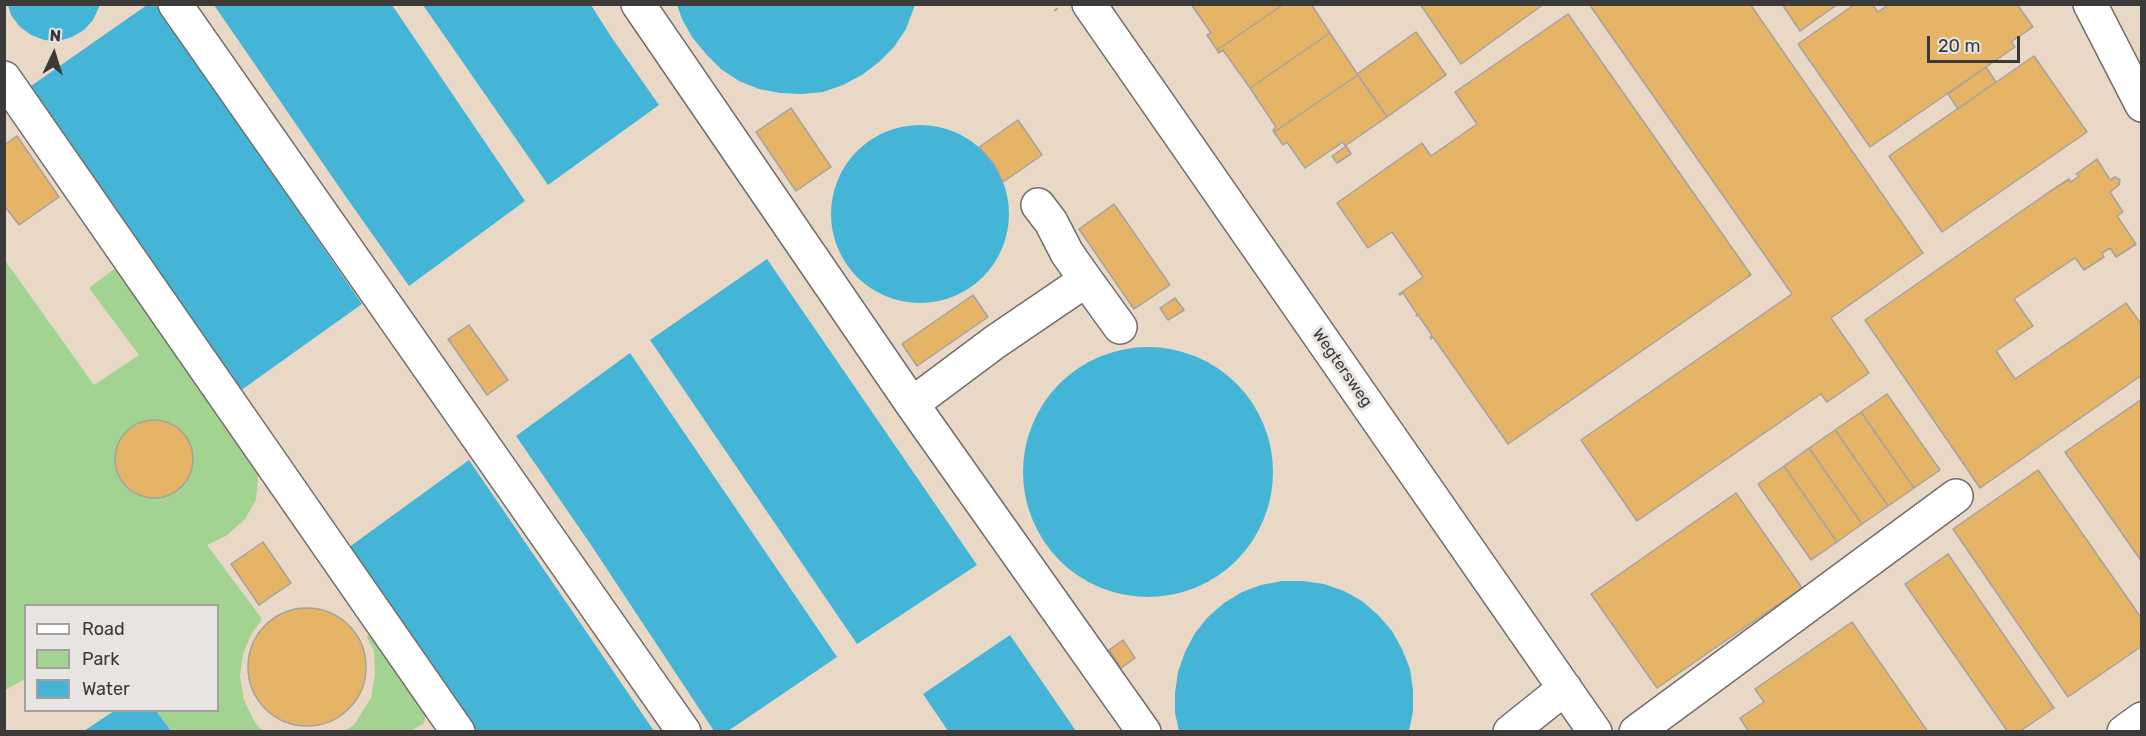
<!DOCTYPE html>
<html>
<head>
<meta charset="utf-8">
<style>
	body { margin:0 }
	#map { position:relative; width:2146px; height:736px; overflow:hidden; background:#e8e4e1; font-family:Rubik,sans-serif }
	canvas { display:block }
	.frame { position:absolute; inset:0; border:6px solid #3c3a39; pointer-events:none }
	.legend { position:absolute; left:24px; top:604px; width:195px; height:108px; box-sizing:border-box; background:#e8e4e1; border:2px solid #a3a09e; margin:0; padding:8px 10px; list-style:none; font-size:18px; color:#3c3a39 }
	.legend li { display:flex; align-items:center; gap:12px; height:30px }
	.legend b { width:30px; border:2px solid #a3a09e }
	.north { position:absolute; left:24px; top:24px; width:60px; height:60px; -webkit-text-stroke:4px #e8e4e1; paint-order:stroke; rotate:4deg; font-size:16px; font-weight:700; line-height:24px; text-align:center; color:#3c3a39 }
	.north::after { content:''; display:block; margin:auto; width:21px; height:27px; background:#3c3a39; clip-path:polygon(50% 0,100% 100%,50% 72%,0 100%) }
	.scale { position:absolute; left:1927px; top:36px; width:93px; height:27px; box-sizing:border-box; border:3px solid #3c3a39; border-top:0; padding-left:8px; font-size:18px; line-height:21px; white-space:nowrap; color:#3c3a39; -webkit-text-stroke:4px #e8e4e1; paint-order:stroke }
</style>
</head>
<body>
<div id="map">
<canvas width="2146" height="736"></canvas>
<div class="frame"></div>
<ul class="legend">
<li><b style="height:8px;background:#fff"></b>Road</li>
<li><b style="height:16px;background:#a2d390"></b>Park</li>
<li><b style="height:16px;background:#44b5d7"></b>Water</li>
</ul>
<div class="north">N</div>
<div class="scale">20 m</div>
</div>
<script>
const g = document.querySelector('canvas').getContext('2d');
g.lineJoin = 'round';
function paint(path, color) { g.fillStyle = color; g.fill(path, 'evenodd'); }
const toPath = rows => new Path2D(rows.map(r => 'M' + r).join(''));
function trace(path, color, width, dash) { g.strokeStyle = color; g.lineWidth = width; g.lineCap = dash ? 'butt' : 'round'; g.setLineDash(dash || []); g.stroke(path); }
function label(font, color, halo, rows, align = 'center') {
  g.font = font + ' Rubik,sans-serif'; g.lineWidth = 6; g.setLineDash([]); g.textBaseline = 'middle'; g.strokeStyle = halo; g.fillStyle = color; for (const [text, x, y, turn = 0] of rows) {
    g.save(); g.translate(x, y); g.rotate((+turn || 0) * Math.PI / 180); g.textAlign = isNaN(turn) ? turn : align; if (halo) g.strokeText(text, 0, 0); g.fillText(text, 0, 0); g.restore();
  }
}
const commercial = toPath([
	[4,5,2141,5,2141,731,5,731],
	[26,606,218,606,218,710,26,710]
]);
const green = toPath([
	[4,259,94,385,139,355,89,288,125,261,259,464,256,500,245,519,226,536,207,545,262,619,251,635,243,654,240,676,244,700,255,723,263,731,171,731,156,711,218,710,218,606,26,606,25,679,5,690],
	[373,630,427,711,424,723,411,731,343,732,354,725,371,698,375,674,374,651,367,637]
]);
const water = toPath([
	[8,5,8,4,100,5,93,20,84,30,72,37,59,41,44,40,31,35,20,27,11,15],
	[147,5,156,5,362,304,233,396,21,93],
	[214,5,392,5,525,201,409,286,346,197],
	[423,5,591,5,612,38,659,105,548,185],
	[677,5,677,4,915,5,906,29,894,47,879,62,862,75,843,85,823,92,802,94,780,93,759,89,739,81,721,69,706,54,692,37,682,19],
	'831 214a89 89 0 1 1 178 0a89 89 0 1 1-178 0Z',
	[767,259,977,565,857,644,650,340],
	'1023 472a125 125 0 1 1 250 0a125 125 0 1 1-250 0Z',
	[630,353,837,657,728,731,714,731,589,542,516,436],
	[469,460,654,731,465,731,341,553],
	[1282,581,1303,581,1324,584,1344,591,1362,601,1378,615,1392,631,1402,649,1410,669,1413,690,1413,711,1409,731,1179,731,1175,713,1175,693,1178,672,1185,652,1195,633,1208,617,1224,603,1242,592,1261,585],
	[1010,635,1076,731,948,731,923,694],
	[114,711,156,711,171,731,84,731]
]);
const building = toPath([
	[1191,4,1284,4,1217,50,1207,35,1211,33,1191,4],
	[1284,4,1311,4,1330,33,1250,88,1223,50,1219,53,1217,50,1284,4],
	[1420,4,1544,4,1461,64,1420,4],
	[1594,4,1750,4,1923,253,1831,318,1869,373,1827,402,1821,394,1637,521,1581,440,1792,294,1591,7,1594,4],
	[1782,4,1838,4,1800,31,1782,4],
	[1855,4,1872,4,1878,12,1889,4,2017,4,2033,27,2011,42,2015,47,1870,147,1798,44,1855,4],
	[1568,14,1751,275,1508,444,1433,337,1431,339,1430,337,1432,335,1418,315,1416,316,1417,314,1403,293,1400,295,1399,294,1423,277,1392,232,1368,248,1337,203,1422,143,1431,156,1477,124,1455,92,1568,14],
	[1416,32,1446,75,1387,117,1357,74,1416,32],
	[1330,33,1358,75,1274,132,1273,130,1276,127,1250,88,1330,33],
	[2034,56,2087,132,1942,232,1889,156,2034,56],
	[1986,67,1996,82,1958,109,1948,94,1986,67],
	[1358,75,1387,117,1345,146,1343,142,1305,168,1287,142,1283,145,1274,132,1358,75],
	[791,108,831,167,796,191,756,132,791,108],
	[1018,120,1042,155,1003,182,994,164,979,147,1018,120],
	[17,136,59,197,19,225,4,205,4,145,17,136],
	[1346,146,1351,154,1337,163,1332,156,1346,146],
	[2097,159,2110,180,2115,177,2120,180,2119,185,2110,192,2123,212,2117,216,2136,244,2116,257,2110,248,2102,253,2104,257,2084,270,2075,258,2014,299,2033,326,1996,351,2015,379,2126,303,2142,325,2142,375,1980,488,1865,320,2049,192,2069,179,2071,182,2079,176,2076,174,2097,159],
	[1114,204,1170,285,1134,309,1079,229,1114,204],
	[973,295,988,317,917,366,902,344,973,295],
	[1175,298,1184,310,1168,320,1160,308,1175,298],
	[469,325,508,380,487,395,448,339,469,325],
	[1887,394,1940,470,1914,488,1861,412,1887,394],
	[2142,399,2142,562,2065,452,2142,399],
	[1861,412,1914,488,1888,506,1835,430,1861,412],
	'115 459a39 39 0 1 1 78 0a39 39 0 1 1-78 0Z',
	[1835,430,1888,506,1862,524,1809,448,1835,430],
	[1809,448,1862,524,1837,542,1784,466,1809,448],
	[1784,466,1837,542,1811,560,1758,484,1784,466],
	[2038,470,2142,619,2142,646,2068,697,1953,529,2038,470],
	[1736,493,1802,588,1657,688,1591,594,1736,493],
	[263,542,291,583,259,605,231,564,263,542],
	[1948,554,2054,708,2019,732,2008,732,1905,584,1948,554],
	'248 667a59 59 0 1 1 118 0a59 59 0 1 1-118 0Z',
	[1852,622,1928,732,1749,732,1740,718,1764,702,1755,689,1852,622],
	[1123,640,1135,658,1121,668,1109,650,1123,640]
]);
const path = toPath([
	[1052,4,1057,11]
]);
const minor = toPath([
	[175,4,684,732],
	[638,4,912,404,1144,732],
	[1089,4,1595,732],
	[2090,4,2142,105],
	[4,78,458,732],
	[1038,205,1051,222,1067,253,1086,280],
	[912,404,995,342,1086,280,1120,327],
	[1510,732,1565,688],
	[1636,732,1956,496],
	[2124,732,2142,719]
]);
const streetNames = [
	["Wegtersweg",1342,368,55]
];
paint(commercial, '#ead8c7');
paint(green, '#a2d390');
paint(water, '#44b5d7');
paint(building, '#e5b467');
trace(building, '#a5a29f', 1.5);
trace(minor, '#706d6a', 36);
trace(path, '#969391', 4, [1.5, 4.5]);
trace(minor, '#fff', 33);
label('16px', '#3c3a39', '#e8e4e1', streetNames);
</script>
</body>
</html>
